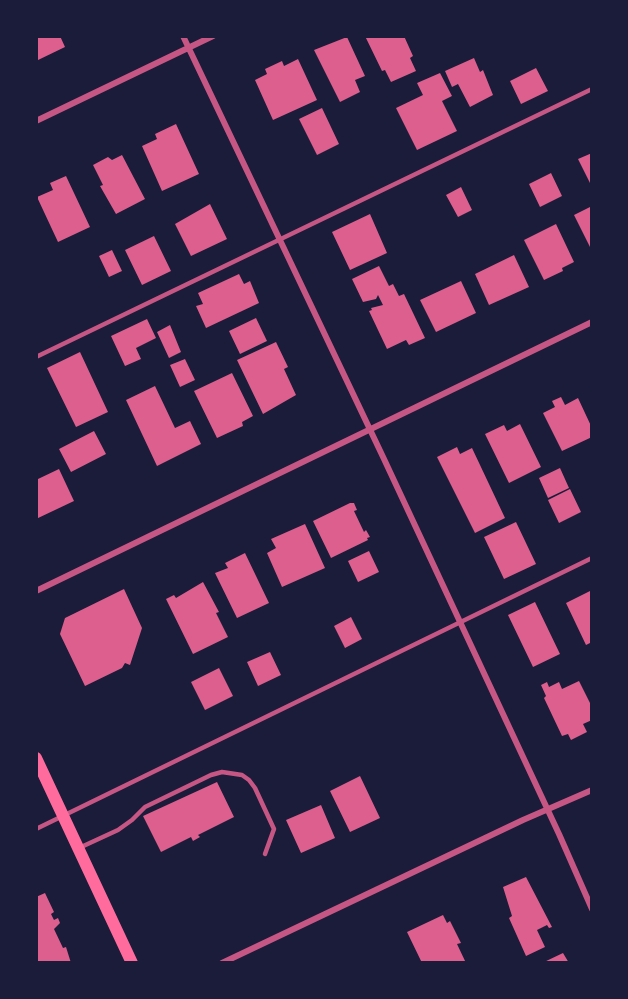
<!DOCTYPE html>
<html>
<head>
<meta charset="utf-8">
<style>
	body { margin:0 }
	#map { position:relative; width:628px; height:999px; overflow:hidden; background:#1b1b3a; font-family:"Alegreya Sans",sans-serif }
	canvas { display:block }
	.frame { position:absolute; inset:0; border:38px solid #1b1b3a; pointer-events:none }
</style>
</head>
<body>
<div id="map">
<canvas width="628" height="999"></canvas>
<div class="frame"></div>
</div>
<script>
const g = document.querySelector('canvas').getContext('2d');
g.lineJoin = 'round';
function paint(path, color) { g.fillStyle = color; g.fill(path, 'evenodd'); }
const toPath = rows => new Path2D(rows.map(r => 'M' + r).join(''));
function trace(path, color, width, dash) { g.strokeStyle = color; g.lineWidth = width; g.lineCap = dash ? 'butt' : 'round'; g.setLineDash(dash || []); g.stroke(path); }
const building = toPath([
	[36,36,60,36,65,47,36,61],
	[365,36,404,36,413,56,410,58,416,71,391,82,385,70,382,71],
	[347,37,365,76,355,80,360,92,340,102,314,50],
	[474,58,480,72,483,70,493,95,470,107,458,84,452,87,445,71],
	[298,59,317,100,273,120,255,80,267,74,265,69,282,61,284,66],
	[536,68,548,91,521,104,510,81],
	[440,73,452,96,442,101,457,131,417,150,396,108,423,95,417,83],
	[322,108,339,144,317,155,299,119],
	[176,124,199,174,162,191,142,146,157,139,155,134],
	[592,153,592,182,590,183,578,159],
	[122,155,145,199,116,214,100,186,103,185,93,165,108,157,112,160],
	[551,173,562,196,540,207,529,184],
	[66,176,90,227,58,242,37,197,53,190,50,183],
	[461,187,472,210,458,217,446,195],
	[210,204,227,239,191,256,175,224],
	[592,206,592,251,574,215],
	[370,214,387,253,350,270,332,232],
	[556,224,574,262,562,268,563,271,544,280,524,240],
	[154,236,171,271,142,285,125,250],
	[112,250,122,271,109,277,99,256],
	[514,255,529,287,489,305,475,274],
	[379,266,389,286,393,284,399,296,404,294,425,338,409,345,406,340,387,349,369,311,372,310,371,308,383,305,378,295,376,299,363,302,352,279],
	[239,274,244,284,250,281,259,303,206,328,196,306,203,304,198,293],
	[461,281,476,313,436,332,420,300],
	[256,318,267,341,240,354,229,331],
	[147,319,156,338,136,348,141,359,125,366,111,336],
	[170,325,181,352,169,358,157,332],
	[276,342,288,367,284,369,296,395,263,414,237,360],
	[80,352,108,412,76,427,47,368],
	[185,359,195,380,180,387,170,365],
	[232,373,253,416,242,422,243,426,217,438,194,391],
	[155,386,175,428,190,421,201,444,157,466,126,400],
	[561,397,565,405,578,398,592,428,592,437,562,451,543,413,555,407,552,401],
	[520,424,541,467,509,483,485,434,504,425,507,431],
	[94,431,106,454,71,472,59,449],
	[457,447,460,454,472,448,505,518,475,533,437,457],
	[560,468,569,488,548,498,539,478],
	[59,469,74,501,36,519,36,475,38,479],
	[570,489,581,512,559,523,548,500],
	[350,503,354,503,357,510,354,511,364,532,366,530,370,537,367,538,368,540,331,558,313,521],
	[516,522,536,564,504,579,484,537],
	[305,524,325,568,282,587,267,553,276,548,271,539],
	[369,551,379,572,358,582,348,561],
	[245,553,269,603,237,618,215,573,228,568,225,563],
	[203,582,219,612,216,613,228,637,193,654,166,599,174,595,176,598],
	[124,589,142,628,130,665,125,663,122,668,85,686,60,634,65,618],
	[590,591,592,591,592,642,586,645,566,603],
	[535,602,560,654,533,667,508,615],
	[351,617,362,639,345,648,334,626],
	[270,652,281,675,258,686,247,662],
	[219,668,233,696,205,710,191,682],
	[579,681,592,707,592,720,583,724,587,732,571,740,568,734,562,736,544,698,546,696,541,685,547,682,549,687,559,682,562,689],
	[360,776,380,818,350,832,330,791],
	[217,782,234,817,198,835,200,837,193,841,191,837,161,852,143,816],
	[321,805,335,838,301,853,286,820],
	[526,877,552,927,549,928,547,925,537,930,545,947,526,956,509,918,512,916,503,887],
	[45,893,54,912,51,914,54,920,58,918,60,923,54,929,63,948,66,947,71,963,36,963,36,897],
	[443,915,447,923,450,921,461,943,457,944,466,963,422,963,407,932],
	[563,953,569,963,542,963]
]);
const service = toPath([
	[36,357,592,89],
	[36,829,592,558],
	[79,848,118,830,132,820,145,807,211,775,222,772,242,775,249,780,255,788,274,829,265,854]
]);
const minor = toPath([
	[183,36,384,459,559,834,592,909],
	[36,121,213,36],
	[36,591,592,322],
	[222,963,523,820,592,790]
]);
const secondary = toPath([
	[36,758,132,963]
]);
paint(building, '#dd5f8e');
trace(service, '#c65784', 4.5);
trace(minor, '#c65784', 6);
trace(secondary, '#ff6b9d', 12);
</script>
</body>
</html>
